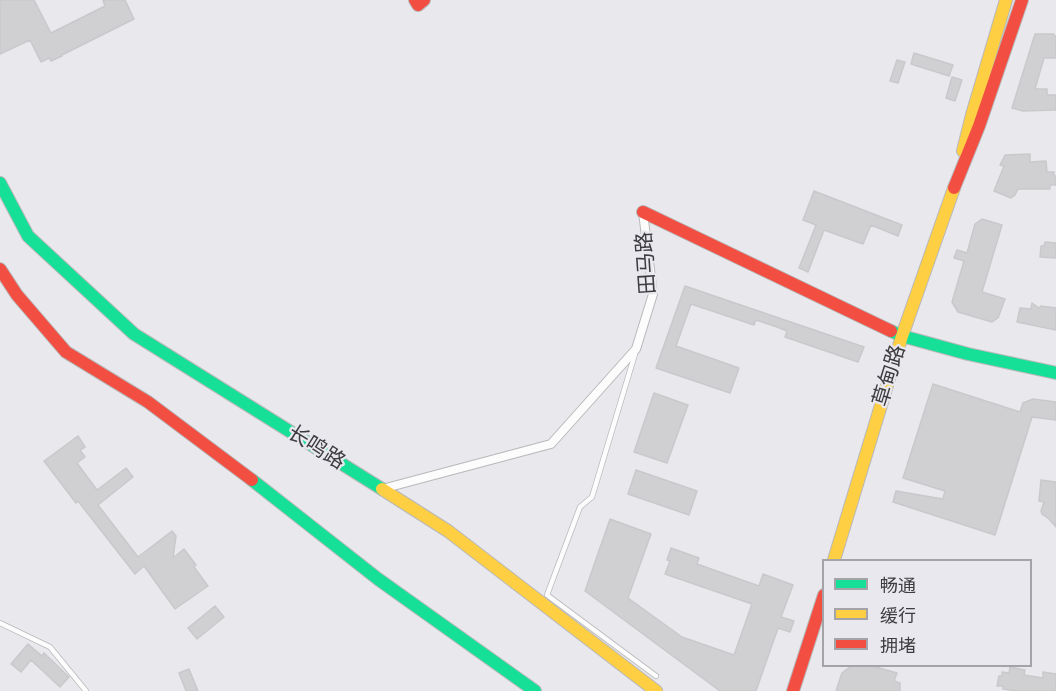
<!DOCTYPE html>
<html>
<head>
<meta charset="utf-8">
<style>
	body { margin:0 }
	#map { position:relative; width:1056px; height:691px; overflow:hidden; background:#e9e9ed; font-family:"Space Grotesk","Noto Sans SC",sans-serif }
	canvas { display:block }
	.legend { position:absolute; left:822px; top:559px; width:210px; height:108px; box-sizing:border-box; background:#e8e8ee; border:2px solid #a4a4a8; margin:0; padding:8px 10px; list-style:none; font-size:18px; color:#3d3d3f }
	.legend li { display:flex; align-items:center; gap:12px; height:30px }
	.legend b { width:30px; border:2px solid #a4a4a8 }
</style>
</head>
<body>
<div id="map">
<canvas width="1056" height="691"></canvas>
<ul class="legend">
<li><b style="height:8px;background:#16e098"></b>畅通</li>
<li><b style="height:8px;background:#ffcf43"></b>缓行</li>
<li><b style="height:8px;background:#f24e42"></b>拥堵</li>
</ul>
</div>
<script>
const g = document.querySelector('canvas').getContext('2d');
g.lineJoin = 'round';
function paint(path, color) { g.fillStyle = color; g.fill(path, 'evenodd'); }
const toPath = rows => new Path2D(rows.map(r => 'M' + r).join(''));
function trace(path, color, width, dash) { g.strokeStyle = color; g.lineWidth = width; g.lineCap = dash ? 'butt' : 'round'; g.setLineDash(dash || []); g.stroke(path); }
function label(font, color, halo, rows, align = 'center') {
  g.font = font + ' "Space Grotesk","Noto Sans SC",sans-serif'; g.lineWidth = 4.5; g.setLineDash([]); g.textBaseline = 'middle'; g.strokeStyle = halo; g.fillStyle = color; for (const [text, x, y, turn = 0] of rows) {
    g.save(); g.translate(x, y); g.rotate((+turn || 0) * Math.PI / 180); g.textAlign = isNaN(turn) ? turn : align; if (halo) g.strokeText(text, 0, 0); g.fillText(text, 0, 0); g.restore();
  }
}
const building = toPath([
	[0,0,34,0,51,33,105,6,103,0,125,0,134,19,62,55,62,56,51,61,49,58,41,62,30,40,0,54,0,0],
	[1035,34,1054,34,1054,36,1056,36,1056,58,1044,58,1035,89,1047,89,1047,95,1056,95,1056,110,1023,111,1012,108,1035,34],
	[914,53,953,65,949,76,911,64,914,53],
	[897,60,905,62,898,83,890,81,897,60],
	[952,77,962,80,955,101,946,98,952,77],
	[1030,154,1030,162,1046,161,1047,172,1054,172,1054,176,1056,176,1056,185,1050,185,1050,189,1018,189,1015,195,1011,198,994,191,1004,166,1000,165,1005,155,1030,154],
	[814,191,902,225,898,236,871,225,863,244,824,230,808,272,799,268,816,225,803,220,814,191],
	[982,219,1002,225,982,292,1005,299,998,318,992,322,958,312,952,302,964,261,954,258,957,250,967,253,975,224,982,219],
	[1045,242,1056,243,1056,258,1040,257,1041,246,1044,246,1045,242],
	[685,286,864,347,858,362,785,337,787,331,777,327,756,320,754,325,691,304,676,346,739,368,730,393,656,368,685,286],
	[1032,303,1039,308,1041,306,1056,308,1056,330,1017,322,1020,308,1031,309,1032,303],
	[933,384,1020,412,1023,403,1033,399,1056,402,1056,420,1032,417,995,535,893,502,896,491,943,499,945,491,903,478,933,384],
	[654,393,688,405,667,463,634,452,654,393],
	[78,436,85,447,80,450,85,457,77,463,97,490,126,468,133,477,98,505,138,557,172,531,176,536,173,558,184,549,196,565,194,567,208,586,175,609,144,566,135,574,78,501,76,503,44,461,78,436],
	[636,470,697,491,689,515,628,494,636,470],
	[1041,480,1056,482,1056,527,1049,519,1042,514,1041,511,1044,502,1039,501,1041,480],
	[610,519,651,534,628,598,682,637,734,655,752,604,665,574,670,561,667,560,671,548,699,558,697,564,759,586,763,574,793,585,781,617,794,621,790,632,778,628,756,691,720,691,585,591,610,519],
	[215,606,224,617,197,639,188,628,215,606],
	[28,644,42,656,44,653,69,677,60,687,31,660,21,672,11,664,28,644],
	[851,666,872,666,897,673,894,681,900,683,900,691,836,691,842,673,851,666],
	[1010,667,1025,670,1024,675,1043,678,1043,672,1056,674,1056,691,1018,691,1003,689,1003,686,997,686,999,676,1002,676,1002,672,1009,673,1010,667],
	[189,669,198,691,186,691,179,673,189,669]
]);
const lane = toPath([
	[635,354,592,497,580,507,547,595,656,676],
	[0,623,50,647,86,691]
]);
const street = toPath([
	[382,489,551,444,636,349,653,294,643,212]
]);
const fast = toPath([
	[0,183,28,236,134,334,382,489],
	[891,331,902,336,968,354,1056,373],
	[252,480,378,579,535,691]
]);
const slow = toPath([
	[963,151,972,115,1006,0],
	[382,489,448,531,656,691],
	[834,560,902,336,954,188]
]);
const jam = toPath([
	[415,0,418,5,424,0],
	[954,188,979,126,1022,0],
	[643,212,891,331],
	[0,269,17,295,66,352,148,402,252,480],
	[793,691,824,595]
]);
const streetNames = [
	["田马路",647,263,-94],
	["草甸路",890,376,-73],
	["长鸣路",316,448,32]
];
paint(building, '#d0d0d3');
trace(building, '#c9c9cb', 1.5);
trace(lane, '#b8b8ba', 6);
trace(street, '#b8b8ba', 10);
trace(fast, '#b8b8ba', 14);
trace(slow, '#b8b8ba', 14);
trace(jam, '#b8b8ba', 14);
trace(lane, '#fcfcfc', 4.5);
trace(street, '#fcfcfc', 8);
trace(fast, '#16e098', 12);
trace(slow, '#ffcf43', 12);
trace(jam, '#f24e42', 12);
label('21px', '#3d3d3f', '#e8e8ee', streetNames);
</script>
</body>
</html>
